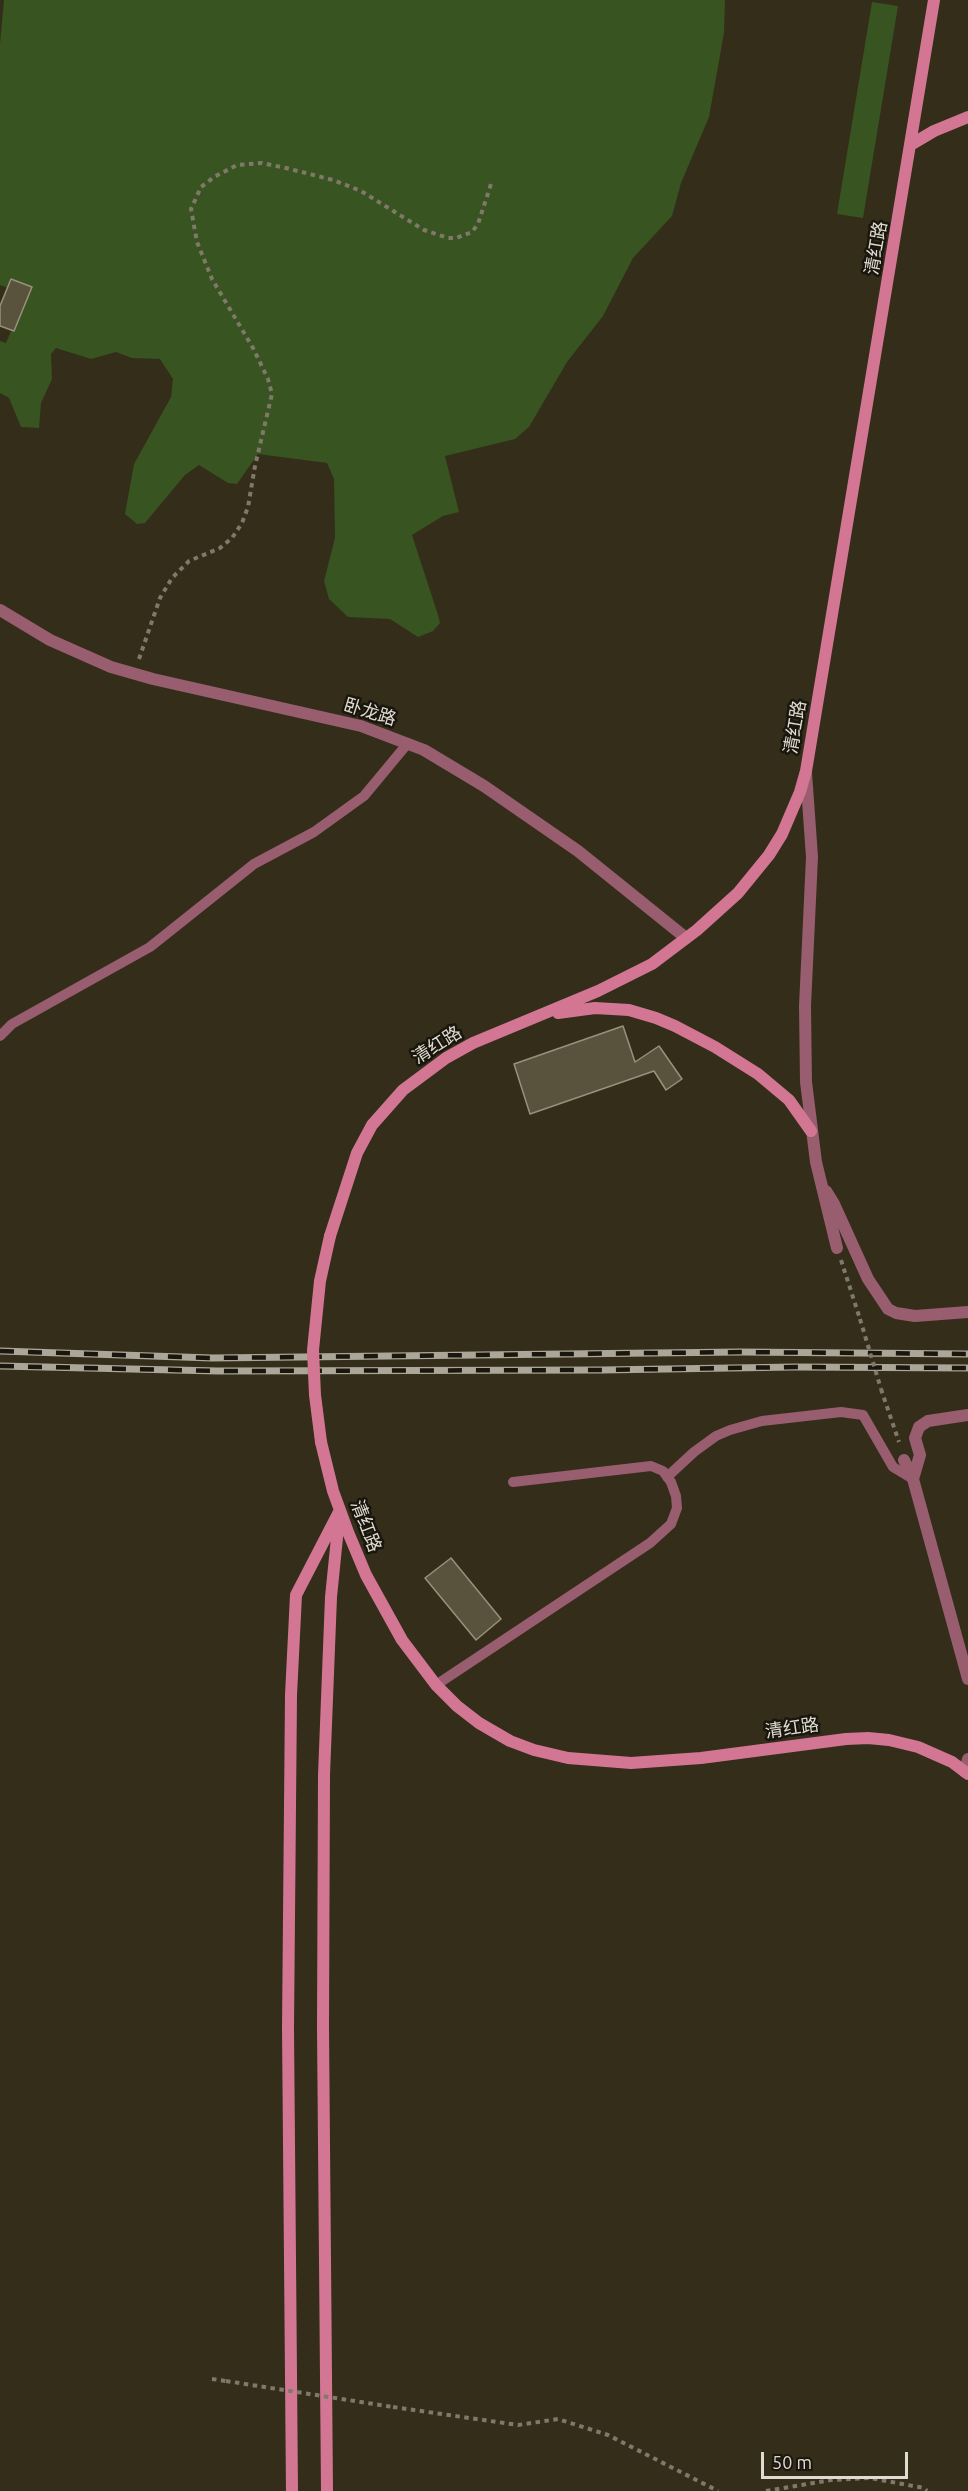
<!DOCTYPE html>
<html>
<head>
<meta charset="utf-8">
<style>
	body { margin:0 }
	#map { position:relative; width:968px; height:2491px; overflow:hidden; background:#342d1a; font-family:Ubuntu,sans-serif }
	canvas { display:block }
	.scale { position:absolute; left:761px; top:2452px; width:147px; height:27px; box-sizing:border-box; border:3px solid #e0dbd0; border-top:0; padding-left:8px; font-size:18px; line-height:21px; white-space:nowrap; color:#e0dbd0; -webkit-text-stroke:4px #19160e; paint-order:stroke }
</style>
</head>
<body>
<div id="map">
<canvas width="968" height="2491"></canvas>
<div class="scale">50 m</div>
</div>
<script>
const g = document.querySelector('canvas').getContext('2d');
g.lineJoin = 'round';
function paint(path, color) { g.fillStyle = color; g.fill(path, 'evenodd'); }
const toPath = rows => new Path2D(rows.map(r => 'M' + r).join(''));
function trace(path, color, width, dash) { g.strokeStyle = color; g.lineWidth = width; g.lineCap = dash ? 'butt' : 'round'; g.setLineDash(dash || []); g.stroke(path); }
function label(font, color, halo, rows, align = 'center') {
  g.font = font + ' Ubuntu,"Noto Sans SC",sans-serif'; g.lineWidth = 5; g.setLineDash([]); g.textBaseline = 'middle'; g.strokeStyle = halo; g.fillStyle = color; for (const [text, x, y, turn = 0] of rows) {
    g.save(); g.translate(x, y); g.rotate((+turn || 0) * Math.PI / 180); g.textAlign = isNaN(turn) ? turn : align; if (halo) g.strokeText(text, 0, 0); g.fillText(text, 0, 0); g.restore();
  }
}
const green = toPath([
	[4,0,725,0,724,33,709,117,681,183,672,216,633,258,603,316,567,362,529,427,515,439,445,456,459,512,443,516,412,535,438,615,440,623,433,631,418,637,390,619,348,617,329,599,324,581,335,538,334,479,327,463,258,454,237,484,228,483,199,465,185,475,145,523,137,524,125,514,134,464,171,397,173,379,160,359,132,358,116,352,91,359,56,348,51,354,52,379,41,403,39,428,21,427,9,398,0,393,0,341,6,343,26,295,0,285,0,44],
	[872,2,898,6,863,218,837,214]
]);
const building = toPath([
	[11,279,32,287,14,331,0,326,0,306,11,279],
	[623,1026,635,1062,659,1046,682,1079,666,1090,654,1071,530,1114,514,1064,623,1026],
	[451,1558,501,1619,476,1640,425,1578,451,1558]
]);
const path = toPath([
	[139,659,160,598,172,578,189,561,220,548,232,538,242,523,248,507,255,466,272,394,268,379,253,348,212,279,197,242,191,209,201,187,214,177,237,165,262,163,286,168,333,180,361,191,424,230,448,238,456,238,472,232,478,224,491,184],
	[841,1260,860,1319],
	[881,1389,899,1442],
	[212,2379,226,2381],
	[393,2407,518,2425,558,2419,608,2435,718,2491],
	[766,2491,831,2480,870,2478,924,2488,927,2491]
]);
const service = toPath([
	[0,1036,12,1024,150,947,254,864,314,832,364,796,408,743],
	[667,1477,694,1452,716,1436,730,1430,762,1421,841,1412,863,1415,893,1467,913,1479],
	[436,1685,650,1543,671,1524,677,1508,676,1496,671,1482,663,1471,651,1466,513,1482]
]);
const minor = toPath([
	[806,773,812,857,805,1006,806,1082,816,1162,837,1248],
	[826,1191,834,1204,868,1279,888,1309,896,1313,915,1316,968,1312],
	[904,1460,913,1479,968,1679],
	[913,1479,920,1455,915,1438,919,1427,928,1421,968,1415],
	[965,1772,968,1759]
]);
const tertiary = toPath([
	[0,610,50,640,111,667,153,679,361,726,424,750,484,786,578,851,686,938]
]);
const secondary = toPath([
	[912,144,934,131,968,117],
	[558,1013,595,1008,629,1010,656,1018,675,1026,715,1047,758,1074,789,1100,811,1131],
	[330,1236,357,1153,372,1125,403,1090,446,1058,473,1043,598,991,652,964,697,930,738,893,769,855,782,834,800,792,806,771,934,0],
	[321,1442,333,1491,348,1532,366,1575,402,1640,436,1685,457,1706,479,1723,510,1741,534,1750,568,1758,631,1763,701,1758,846,1739,868,1738,889,1740,918,1747,952,1762,968,1774],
	[292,2491,288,2028,291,1695,296,1595,340,1510],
	[327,2491,323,2028,324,1775,331,1597,339,1518]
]);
const rail = toPath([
	[0,1351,212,1358,741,1352,968,1354],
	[0,1366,218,1371,602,1370,795,1367,968,1368]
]);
const pathBridge = toPath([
	[860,1319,881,1389],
	[226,2381,393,2407]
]);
const secondaryBridge = toPath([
	[321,1442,315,1395,313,1350,320,1281,330,1236]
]);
const streetNames = [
	["清红路",876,248,-80],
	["卧龙路",370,712,17],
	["清红路",795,727,-80],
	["清红路",437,1045,-32],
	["清红路",366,1526,69],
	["清红路",792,1728,-8]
];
paint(green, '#375421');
paint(building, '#59523d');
trace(building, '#9a917b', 1.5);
trace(path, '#80796a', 4, [4.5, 4.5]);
trace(service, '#985d6f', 10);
trace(minor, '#985d6f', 12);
trace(tertiary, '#985d6f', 12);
trace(secondary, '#d37694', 12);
trace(rail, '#aba698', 7);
trace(rail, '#19160e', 4.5, [14]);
trace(pathBridge, '#80796a', 4, [4.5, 4.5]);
trace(secondaryBridge, '#d37694', 12);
label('18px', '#e0dbd0', '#19160e', streetNames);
</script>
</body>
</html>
